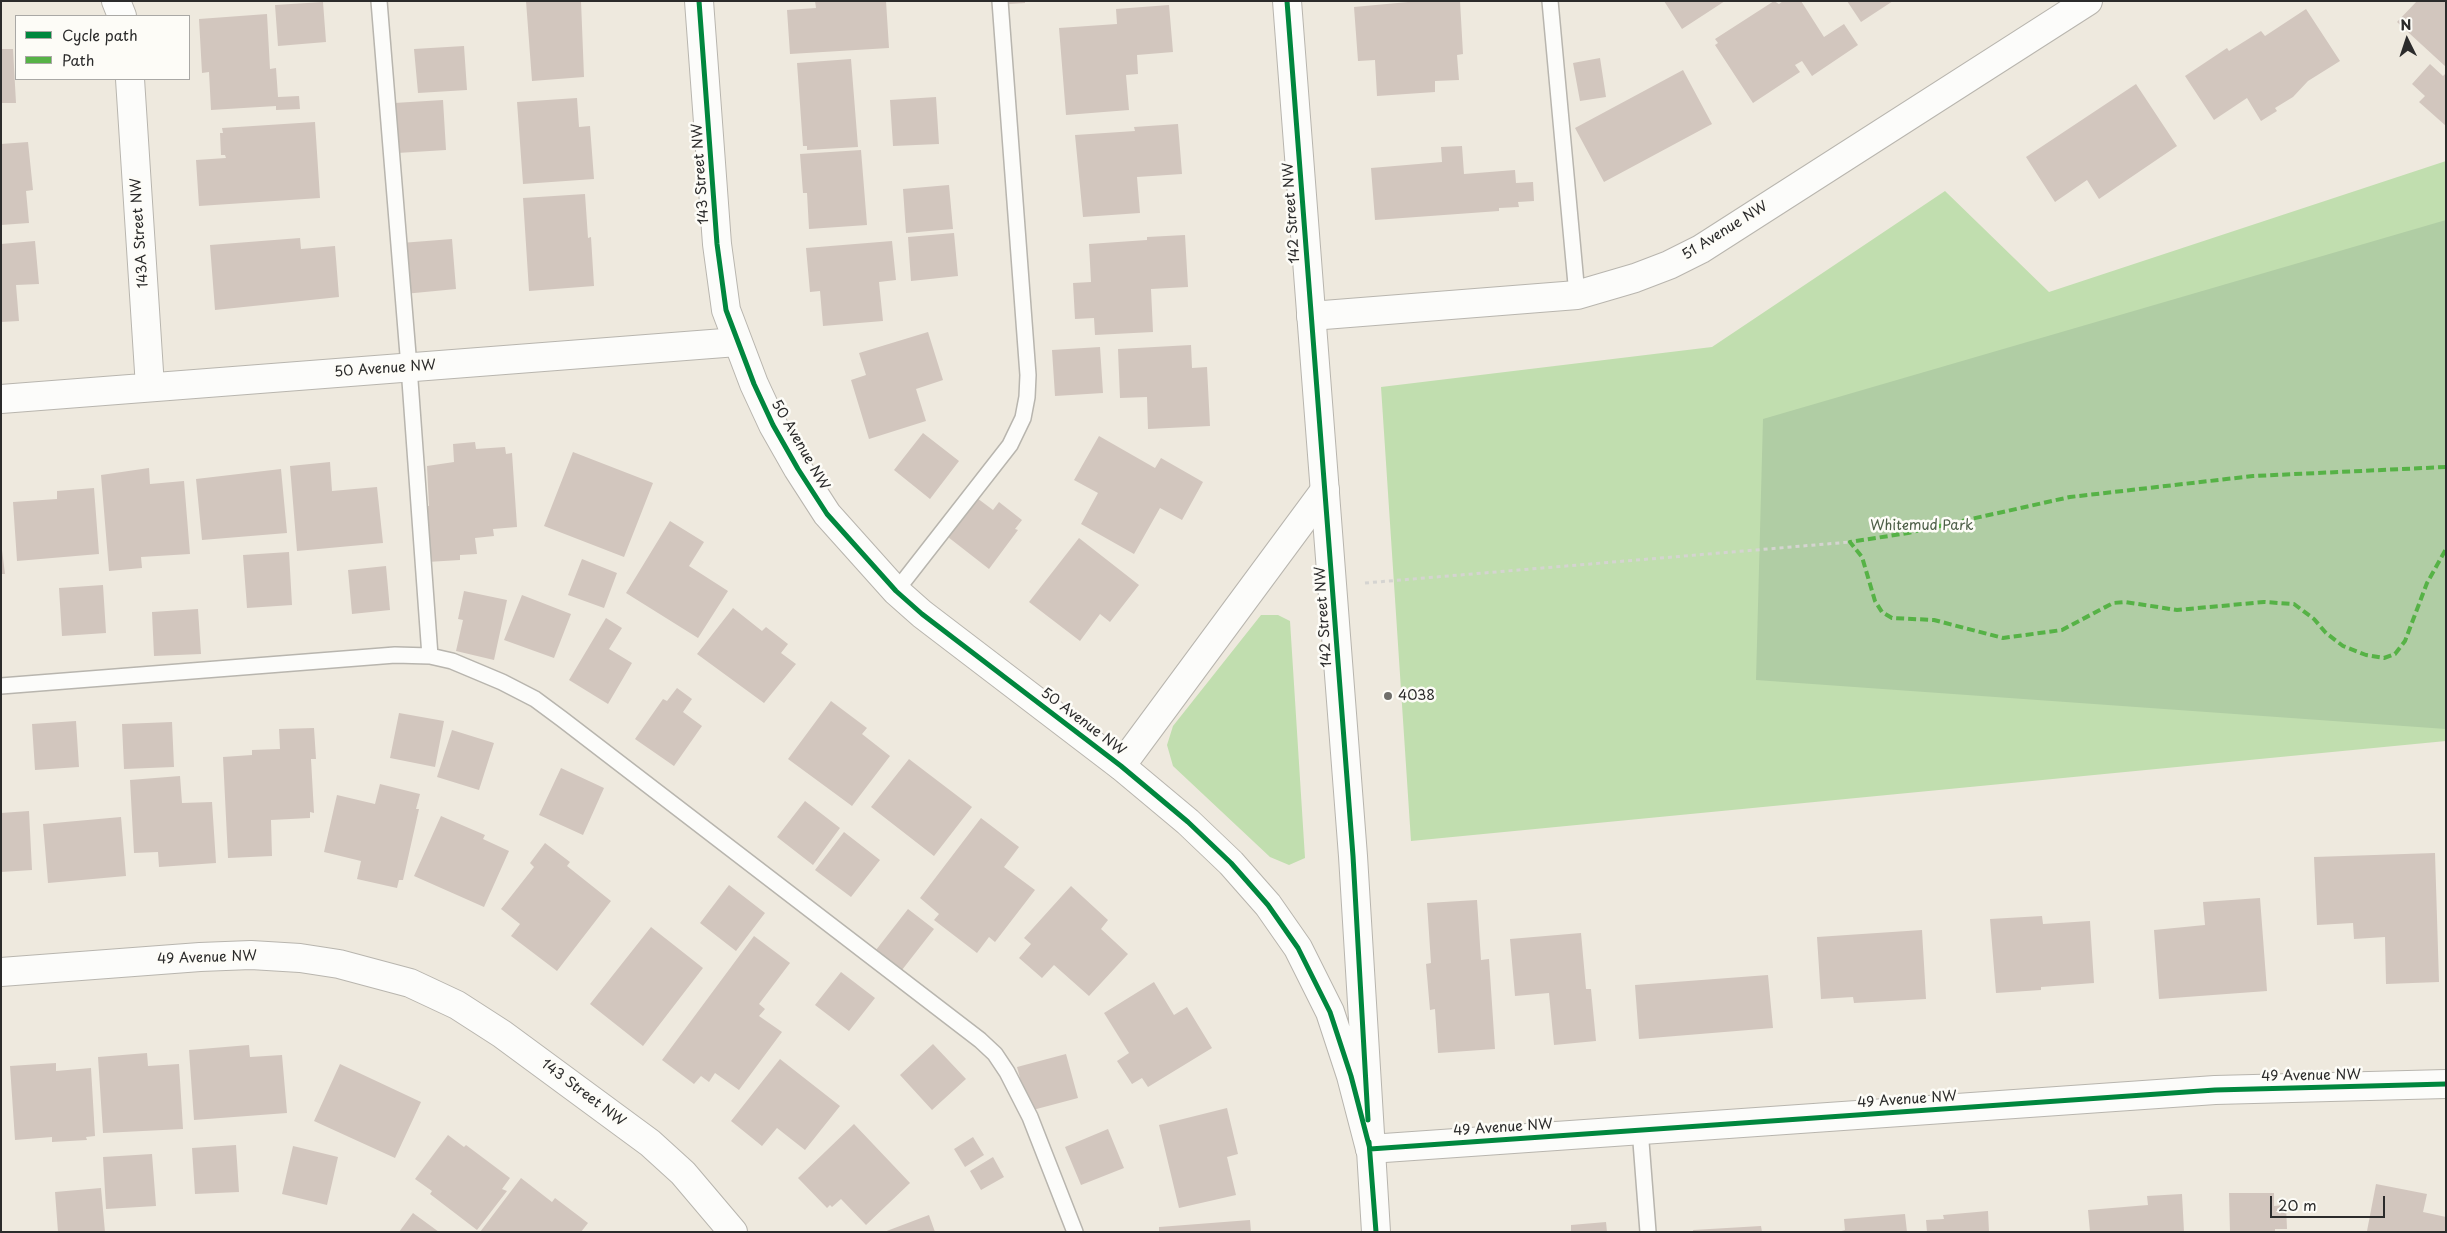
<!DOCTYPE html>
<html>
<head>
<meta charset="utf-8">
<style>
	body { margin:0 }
	#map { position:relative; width:2447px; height:1233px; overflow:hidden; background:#eee9de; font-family:"Playpen Sans",sans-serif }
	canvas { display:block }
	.frame { position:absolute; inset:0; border:2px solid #2b2b2b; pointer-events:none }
	.legend { position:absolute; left:15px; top:15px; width:175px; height:65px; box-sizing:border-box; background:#fdfcf7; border:1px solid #a9a8a5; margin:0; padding:6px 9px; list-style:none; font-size:15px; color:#2b2b2b }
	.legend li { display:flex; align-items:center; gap:10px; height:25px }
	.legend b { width:25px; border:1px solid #a9a8a5 }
	.north { position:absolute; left:2382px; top:15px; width:50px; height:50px; -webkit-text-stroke:4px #fdfcf7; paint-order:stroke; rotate:356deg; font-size:14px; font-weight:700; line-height:20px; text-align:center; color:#2b2b2b }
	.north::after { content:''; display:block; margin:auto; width:18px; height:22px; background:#2b2b2b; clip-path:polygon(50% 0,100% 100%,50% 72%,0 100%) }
	.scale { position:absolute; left:2270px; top:1196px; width:115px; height:22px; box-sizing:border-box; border:2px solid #2b2b2b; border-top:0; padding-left:6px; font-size:15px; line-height:18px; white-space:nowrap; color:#2b2b2b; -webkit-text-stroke:4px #fdfcf7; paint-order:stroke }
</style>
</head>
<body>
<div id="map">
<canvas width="2447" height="1233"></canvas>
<div class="frame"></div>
<ul class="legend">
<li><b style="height:6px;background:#00873e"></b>Cycle path</li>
<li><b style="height:6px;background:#56b246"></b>Path</li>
</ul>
<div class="north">N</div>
<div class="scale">20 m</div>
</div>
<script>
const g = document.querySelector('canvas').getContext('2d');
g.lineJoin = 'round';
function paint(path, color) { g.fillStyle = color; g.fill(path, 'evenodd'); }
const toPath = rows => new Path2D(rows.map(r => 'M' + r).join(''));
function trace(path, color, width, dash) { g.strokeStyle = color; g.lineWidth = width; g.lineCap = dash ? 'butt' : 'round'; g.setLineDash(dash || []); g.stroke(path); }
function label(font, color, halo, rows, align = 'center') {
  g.font = font + ' "Playpen Sans",sans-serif'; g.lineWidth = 5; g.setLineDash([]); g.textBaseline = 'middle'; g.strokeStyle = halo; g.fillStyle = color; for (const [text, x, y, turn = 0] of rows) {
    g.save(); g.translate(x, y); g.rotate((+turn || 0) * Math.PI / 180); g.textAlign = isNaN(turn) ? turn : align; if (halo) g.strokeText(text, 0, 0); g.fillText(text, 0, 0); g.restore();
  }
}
const green = toPath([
	[2446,161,2446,741,1411,841,1381,387,1712,347,1945,191,2049,292],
	[1261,615,1278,615,1290,621,1305,858,1289,865,1270,857,1173,766,1167,745,1173,726]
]);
const forest = toPath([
	[2446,220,2446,729,1756,680,1763,419]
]);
const building = toPath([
	[526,1,581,1,584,77,532,81],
	[815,1,886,1,889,48,790,54,787,10,816,8],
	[1009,1,1025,1,1025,3,1009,4],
	[1419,1,1460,1,1463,54,1457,55,1459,80,1435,81,1435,92,1377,96,1375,60,1358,61,1354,7],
	[1664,1,1725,1,1682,29],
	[1774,1,1779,4,1783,1,1801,1,1824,37,1844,24,1858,45,1812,76,1802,61,1795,65,1800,72,1753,103,1715,45,1718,43,1715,39],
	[1847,1,1893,1,1861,22],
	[2417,1,2446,1,2446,67,2397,22],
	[323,2,326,42,278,46,275,5],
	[1169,5,1173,52,1137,55,1138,74,1126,75,1129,110,1066,115,1059,28,1117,24,1116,9],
	[2306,9,2340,61,2308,81,2293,97,2275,108,2277,111,2261,121,2247,98,2214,120,2185,76,2227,48,2229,51,2261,31,2265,36],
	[267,14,270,69,276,68,278,97,299,96,300,109,276,110,276,106,211,110,209,72,202,73,199,19],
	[464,46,467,90,418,93,414,49],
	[1,49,13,49,16,103,1,103],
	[1600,58,1606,97,1580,101,1573,63],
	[851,59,858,147,807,150,807,146,803,146,797,63],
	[2430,64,2443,76,2446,73,2446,126,2419,102,2425,96,2412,84],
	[1683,70,1712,124,1604,182,1575,128],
	[2136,84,2177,146,2099,199,2087,180,2055,202,2026,157],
	[936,97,939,144,893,146,890,100],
	[577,98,579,127,590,126,594,179,523,184,517,102],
	[443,100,446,150,397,153,394,103],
	[315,122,320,198,199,206,196,160,226,158,225,155,221,155,220,133,223,133,222,128],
	[1178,124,1182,174,1137,177,1140,213,1083,217,1075,135,1135,131,1134,127],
	[28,142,33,190,26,191,29,223,1,225,1,144],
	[1462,146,1464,174,1515,170,1516,183,1533,182,1534,201,1518,202,1519,207,1499,208,1499,211,1375,220,1371,168,1442,162,1441,147],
	[861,150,867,225,809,229,807,193,803,193,800,154],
	[949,185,953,229,906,233,903,189],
	[585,194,588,238,591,237,594,286,529,291,523,198],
	[954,233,958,276,911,281,908,237],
	[1185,235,1188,287,1151,289,1153,332,1095,335,1094,318,1075,319,1073,283,1091,282,1089,244,1147,240,1147,237],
	[300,238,301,249,335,246,339,297,215,310,210,245],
	[452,239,456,289,404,294,401,243],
	[35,241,39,284,16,285,19,321,1,322,1,244],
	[892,241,896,280,879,282,883,321,823,326,820,291,810,292,806,248],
	[928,332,943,380,916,389,926,421,869,439,851,380,866,375,859,353],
	[1191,345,1192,368,1207,367,1210,426,1148,429,1147,397,1120,398,1118,349],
	[1100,347,1103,393,1055,396,1052,350],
	[923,433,959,461,930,499,894,470],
	[1099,436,1155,468,1161,458,1203,482,1182,520,1160,508,1134,554,1081,524,1098,493,1074,480],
	[475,442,476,449,505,447,506,454,512,453,517,527,493,529,494,536,475,538,477,554,460,555,460,560,427,562,423,506,429,506,427,466,454,462,453,444],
	[573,452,653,483,624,557,544,526],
	[330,462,332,491,377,487,383,543,297,551,290,466],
	[149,468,150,484,184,481,190,554,141,557,142,568,109,571,101,475],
	[281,469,287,533,202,540,196,479],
	[94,488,99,554,17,561,13,502,57,499,57,491],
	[977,498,993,510,999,502,1022,520,1015,529,1018,530,989,569,948,537],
	[670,521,704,542,689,566,728,591,698,638,626,593],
	[1079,538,1139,585,1110,622,1100,614,1080,641,1029,602],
	[1,542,5,574,1,574],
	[289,552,292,605,247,608,243,555],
	[582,559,617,573,604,608,568,595],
	[386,566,390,610,352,614,348,570],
	[103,585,106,633,62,636,59,588],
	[464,591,507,600,494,660,456,651,463,620,458,619],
	[522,595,571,614,554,658,504,640],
	[733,608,762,631,766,627,788,644,781,653,796,664,764,703,697,654],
	[198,609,201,654,154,656,152,612],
	[606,618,622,628,609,649,632,663,608,704,569,680],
	[677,688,692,699,683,712,702,726,674,766,635,739,663,699,667,701],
	[831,701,867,728,862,734,890,756,852,806,788,759],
	[399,713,444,721,435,767,390,758],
	[76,721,79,767,35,770,32,724],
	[172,722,174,767,124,769,122,724],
	[314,728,316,759,311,759,314,813,310,812,310,818,271,820,272,856,228,858,223,757,252,755,252,750,280,749,279,729],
	[452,730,494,743,479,790,437,777],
	[909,759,972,807,934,856,871,807],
	[561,768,604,788,583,835,539,815],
	[180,776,182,803,212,802,216,863,159,867,158,852,134,853,130,780],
	[380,784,420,794,416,809,419,809,403,880,399,880,397,888,357,879,361,861,324,852,337,795,375,804],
	[805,801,840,828,813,865,777,837],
	[29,811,32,870,1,872,1,813],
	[441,816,485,835,483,839,509,851,484,907,414,876],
	[121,817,126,876,48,883,43,824],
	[981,818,1019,847,1004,867,1035,890,995,942,989,937,977,953,934,920,939,914,920,898],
	[844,832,880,860,851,897,815,870],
	[545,843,570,862,567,866,611,901,557,971,511,936,520,924,501,909,534,867,530,863],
	[2435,853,2439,982,2386,984,2385,937,2354,939,2353,923,2317,925,2314,857],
	[729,885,765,913,736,951,700,923],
	[1071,886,1108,920,1101,929,1128,954,1089,996,1054,965,1042,978,1019,958,1031,944,1024,938],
	[2260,898,2267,991,2159,999,2154,930,2205,925,2203,902],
	[1477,900,1481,960,1489,959,1495,1049,1438,1053,1435,1009,1430,1010,1426,964,1431,963,1427,903],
	[908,909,934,929,902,970,876,950],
	[2042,916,2043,924,2090,921,2094,983,2041,987,2041,990,1996,993,1990,919],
	[651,927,703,968,643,1046,590,1004],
	[1922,930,1926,999,1854,1003,1853,997,1821,999,1817,937],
	[1581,933,1586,989,1591,989,1596,1041,1554,1045,1549,993,1515,996,1510,939],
	[754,936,790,963,759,1004,765,1009,759,1016,782,1032,739,1090,715,1073,709,1082,701,1076,694,1084,662,1060],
	[841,972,875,998,849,1031,815,1005],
	[1768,975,1773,1028,1639,1039,1635,985],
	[1154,982,1174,1015,1187,1007,1212,1048,1148,1087,1142,1078,1132,1084,1117,1061,1129,1053,1104,1013],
	[933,1044,966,1079,932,1110,900,1075],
	[249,1045,250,1057,282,1055,287,1113,194,1120,189,1050],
	[147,1053,148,1066,179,1064,183,1129,103,1133,98,1057],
	[1066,1054,1078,1098,1029,1111,1017,1067],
	[780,1059,840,1106,805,1150,777,1128,762,1146,731,1121],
	[56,1063,56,1071,91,1068,95,1136,86,1137,87,1140,52,1142,52,1137,15,1140,10,1066],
	[340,1064,421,1102,395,1158,314,1121],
	[1227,1108,1238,1154,1227,1157,1236,1195,1179,1208,1159,1125],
	[854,1124,910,1183,866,1225,841,1199,832,1207,830,1205,827,1208,798,1178],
	[1108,1129,1124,1168,1081,1185,1065,1147],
	[448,1135,464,1147,466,1145,510,1178,502,1189,507,1191,477,1230,430,1194,432,1191,415,1179],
	[973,1137,984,1155,965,1167,954,1149],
	[236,1145,239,1192,195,1194,192,1148],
	[293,1146,338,1157,327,1205,282,1194],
	[152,1154,156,1206,106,1209,103,1157],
	[993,1157,1004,1177,981,1190,970,1171],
	[521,1178,552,1202,555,1198,588,1223,581,1232,480,1232],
	[2376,1184,2427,1194,2423,1212,2446,1217,2446,1232,2367,1231],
	[101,1188,105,1232,58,1232,55,1192],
	[2229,1193,2274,1193,2274,1206,2286,1205,2287,1229,2275,1229,2275,1232,2230,1232],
	[2182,1194,2184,1232,2090,1232,2088,1210,2148,1205,2147,1196],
	[1988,1211,1989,1232,1927,1232,1926,1220,1944,1219,1943,1215],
	[413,1213,439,1232,399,1232],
	[1905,1214,1907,1232,1838,1232,1845,1230,1844,1219],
	[929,1215,935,1232,884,1232],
	[1250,1220,1251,1232,1159,1232,1159,1227],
	[1606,1222,1607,1232,1571,1232,1571,1225],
	[1761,1226,1762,1232,1693,1232,1693,1230]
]);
const path = toPath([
	[1365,583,1850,542]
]);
const service = toPath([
	[379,1,409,367,430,656],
	[1550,1,1577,295],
	[896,591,1010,445,1023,418,1027,397,1028,375,1000,1],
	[1,686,395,655,430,656,452,661,502,682,535,699,562,719,980,1040,995,1054,1007,1072,1030,1117,1075,1232],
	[1640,1129,1648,1232]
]);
const minor = toPath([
	[116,1,122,16],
	[130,79,150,387],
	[1311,316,1577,295,1635,278,1669,265,1701,249,2088,1],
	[1,399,737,342],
	[1121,766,1325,490],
	[1,972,200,957,251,955,300,958,339,964,410,983,457,1005,502,1034,650,1143,683,1173,733,1232],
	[1370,1149,2215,1090,2446,1084]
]);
const tertiary = toPath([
	[699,1,717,244,726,310,754,384,773,425,798,469,827,514,896,591,922,614,1121,766,1188,822,1231,863,1268,905,1298,948,1330,1012,1351,1076,1370,1149],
	[1287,1,1353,856,1376,1232]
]);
const quiet = toPath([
	[2446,467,2253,476,2070,497,1908,533,1850,542,1862,557,1875,601,1882,612,1892,618,1934,620,2003,638,2062,630,2113,603,2125,602,2177,610,2264,602,2294,604,2314,619,2326,633,2343,646,2366,655,2384,658,2395,654,2405,641,2427,583,2446,549]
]);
const cycleway = toPath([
	[699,1,717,244,726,310,754,384,773,425,798,469,827,514,896,591,922,614,1121,766,1188,822,1231,863,1268,905,1298,948,1330,1012,1351,1076,1370,1149,2215,1090,2446,1084],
	[1287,1,1353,856,1368,1120],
	[1369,1142,1376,1232]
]);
const markers = [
	[1388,696,5,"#6f6e6a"]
];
const streetNames = [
	["143 Street NW",701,174,-94],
	["142 Street NW",1292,213,-94],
	["51 Avenue NW",1725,231,-32],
	["143A Street NW",140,233,-94],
	["50 Avenue NW",385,369,-4],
	["50 Avenue NW",800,445,60],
	["142 Street NW",1324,617,-94],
	["50 Avenue NW",1083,722,37],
	["49 Avenue NW",207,958,-2],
	["49 Avenue NW",2311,1076,-1],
	["143 Street NW",583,1093,37],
	["49 Avenue NW",1907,1100,-4],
	["49 Avenue NW",1503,1128,-4]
];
const parkNames = [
	["Whitemud Park",1922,526]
];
const poiNames = [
	["4038",1398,696]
];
paint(green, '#c1deaf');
paint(forest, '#b0cda4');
paint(building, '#d2c6be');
trace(service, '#b8b5ae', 18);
trace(minor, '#b8b5ae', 30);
trace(tertiary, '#b8b5ae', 30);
trace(path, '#d5d4d1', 3, [4, 4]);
trace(service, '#fcfcfa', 15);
trace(minor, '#fcfcfa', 28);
trace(tertiary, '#fcfcfa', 28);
trace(quiet, '#56b246', 4, [8, 4]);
trace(cycleway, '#00873e', 5);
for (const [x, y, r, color] of markers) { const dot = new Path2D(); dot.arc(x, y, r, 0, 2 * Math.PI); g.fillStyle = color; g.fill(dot); trace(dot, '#fdfcf7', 2); }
label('14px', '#2b2b2b', '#fdfcf7', streetNames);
label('14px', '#4d5e47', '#fdfcf7', parkNames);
label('14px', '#2b2b2b', '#fdfcf7', poiNames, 'left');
</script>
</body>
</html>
